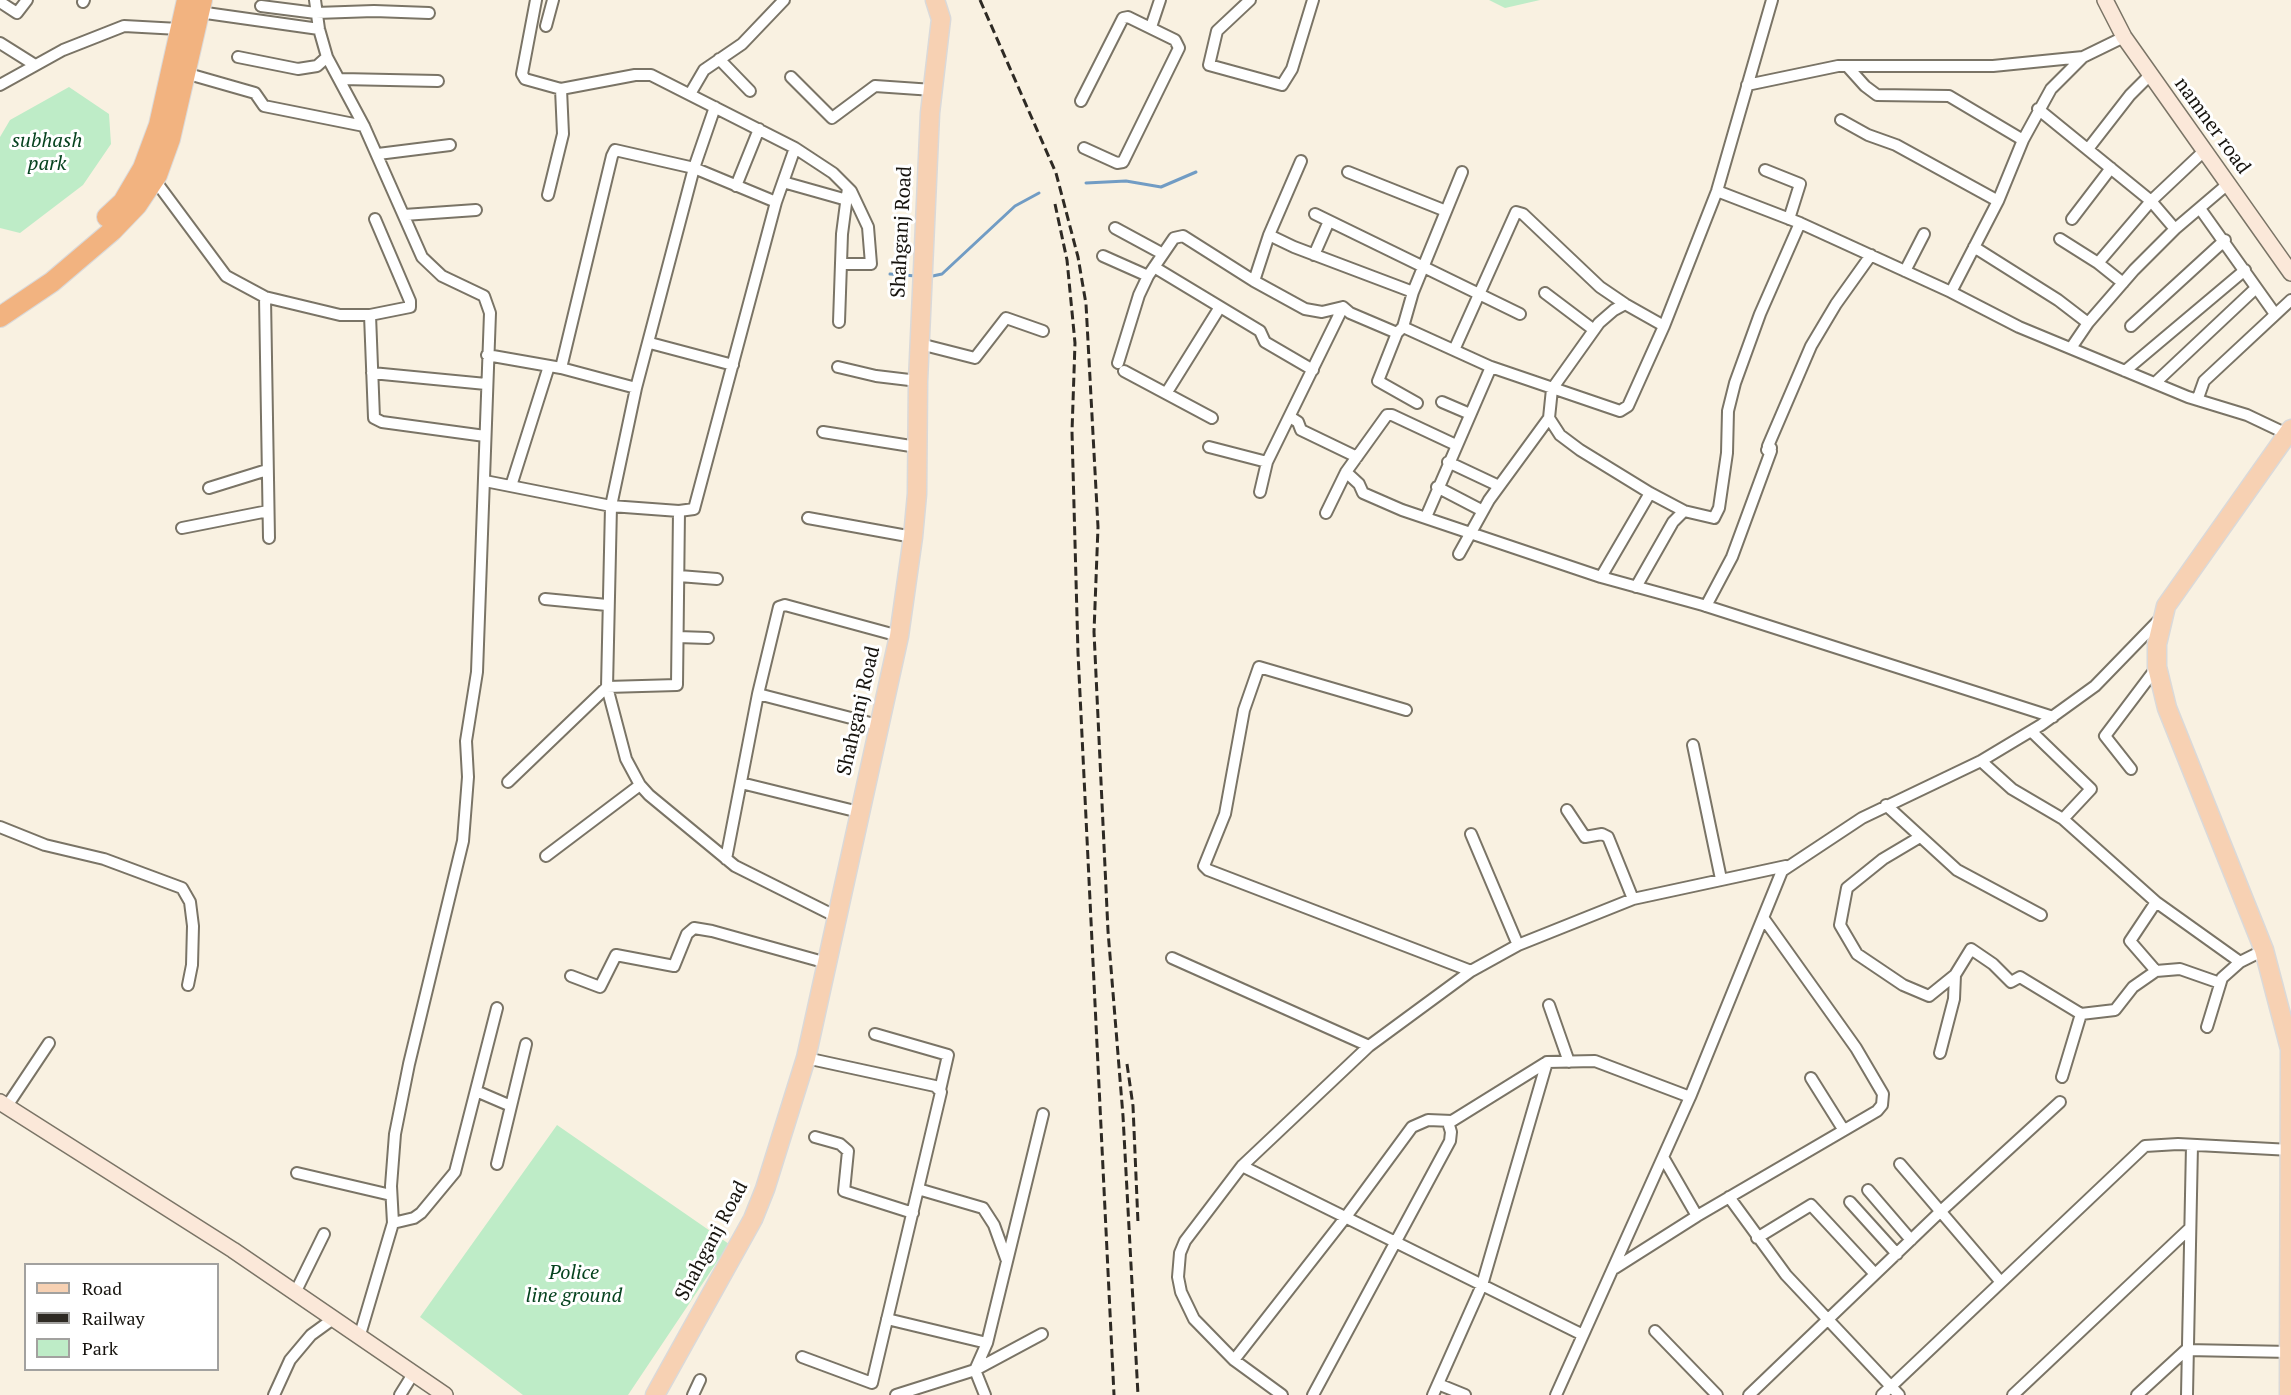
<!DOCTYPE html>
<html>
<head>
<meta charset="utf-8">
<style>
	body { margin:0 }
	#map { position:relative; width:2291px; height:1395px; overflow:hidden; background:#f9f1e1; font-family:"PT Serif",serif }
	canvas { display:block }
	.legend { position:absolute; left:24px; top:1263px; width:195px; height:108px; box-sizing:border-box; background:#fff; border:2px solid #a2a19f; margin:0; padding:8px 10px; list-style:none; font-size:18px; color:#17140f }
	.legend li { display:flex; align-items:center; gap:12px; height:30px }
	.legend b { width:30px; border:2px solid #a2a19f }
</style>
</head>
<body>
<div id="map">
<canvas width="2291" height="1395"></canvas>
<ul class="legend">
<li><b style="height:8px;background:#f7d1b3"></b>Road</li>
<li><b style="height:8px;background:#2e2a24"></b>Railway</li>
<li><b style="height:16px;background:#beecc7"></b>Park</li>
</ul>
</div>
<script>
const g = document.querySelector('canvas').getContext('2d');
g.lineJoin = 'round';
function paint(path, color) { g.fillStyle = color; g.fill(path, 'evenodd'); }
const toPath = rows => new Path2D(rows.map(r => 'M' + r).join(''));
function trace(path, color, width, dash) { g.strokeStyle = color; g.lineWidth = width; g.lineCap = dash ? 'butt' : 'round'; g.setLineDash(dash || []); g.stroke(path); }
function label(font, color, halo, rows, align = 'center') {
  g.font = font + ' "PT Serif",serif'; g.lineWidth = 6; g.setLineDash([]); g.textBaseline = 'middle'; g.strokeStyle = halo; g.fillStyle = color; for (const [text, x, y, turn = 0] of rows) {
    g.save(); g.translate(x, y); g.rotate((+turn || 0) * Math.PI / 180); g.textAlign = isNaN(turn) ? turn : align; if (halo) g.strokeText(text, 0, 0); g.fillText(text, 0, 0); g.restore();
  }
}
const green = toPath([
	[1489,0,1540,0,1505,8],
	[69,87,109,114,111,144,83,185,20,233,0,228,0,137,10,120],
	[557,1125,729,1244,628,1395,523,1395,420,1317]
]);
const stream = toPath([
	[1086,183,1126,181,1161,187,1196,172],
	[890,274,916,276],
	[928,277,942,274,1015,206,1039,193]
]);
const street = toPath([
	[315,0,319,29,327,57,364,126,422,257,442,276,484,296,490,313,477,672,466,741,468,777,463,841,409,1064,395,1134,391,1186,393,1223,359,1338],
	[536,0,522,74,525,79,561,89,635,75,651,75,795,148,833,173,851,191,868,227,871,264,842,264],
	[1250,0,1217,31,1209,65,1282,85,1292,69,1313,0],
	[0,2,17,13,27,0],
	[83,2,84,0],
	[261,6,316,13,374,11,429,13],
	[199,12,319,29],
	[546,26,553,0],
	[1151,27,1160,0],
	[0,43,35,65],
	[238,57,298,69,317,66,327,57],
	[719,59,750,91],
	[1847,66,1865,86,1877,95,1949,96,2023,140],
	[185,73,255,93,264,106,364,126],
	[791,77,832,118,875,86,933,90],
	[341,79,438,81],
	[0,85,63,50,124,26,179,29],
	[1747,85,1838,66,1993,66,2083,57],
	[690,94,704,70,742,44,784,0],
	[1081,101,1123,18,1128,17,1175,40,1179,48,1123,162,1117,163,1084,148],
	[715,107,694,168,636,388,611,506,607,687,626,759,640,785,649,795,735,866,837,917],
	[2038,109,2151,201,2175,229],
	[1841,120,1868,135,1896,145,1998,201],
	[2088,149,2130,95,2150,75],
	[378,154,450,145],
	[1765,170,1800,184,1789,219],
	[1348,172,1446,211],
	[154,179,226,276,265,297,340,315,370,315,410,307,410,301,375,219],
	[783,182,847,200],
	[736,186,759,129],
	[1717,191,1800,223,1951,292,2019,327,2188,397,2247,415,2287,434],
	[548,195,563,134,561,89],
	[2201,210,2275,314],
	[1315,214,1520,314],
	[404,215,476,210],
	[2072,219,2111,168],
	[1115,228,1163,254],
	[1269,235,1294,247,1413,292],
	[2060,239,2098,263,2123,283],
	[1974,247,2058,300,2088,323],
	[1314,255,1329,221],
	[1103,256,1148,276],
	[2098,263,2151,201,2204,151],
	[1154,267,1260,331,1265,342,1313,370],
	[1905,271,1924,234],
	[1254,281,1269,235,1301,161],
	[1951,292,1998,201,2023,140,2051,89,2083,57,2124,37],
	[1545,293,1594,330],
	[265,297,269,538],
	[370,315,374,418,382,422,485,436],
	[839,322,842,234,848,188],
	[2131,326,2225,240],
	[1403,327,1491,367,1620,411,1628,406,1664,326],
	[1397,333,1378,381,1417,403],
	[650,343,733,365],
	[920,344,975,358,1006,318,1043,331],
	[2071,348,2088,323,2134,270,2175,229,2229,183],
	[1454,350,1516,212,1523,214,1600,287,1625,304],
	[487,355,561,368,636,388],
	[1118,363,1139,295,1148,276,1174,238,1183,236,1254,281,1305,309,1322,312,1343,307,1350,313,1397,333,1403,327,1413,292,1462,172],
	[838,367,876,376,918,381],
	[561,368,612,156,615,150,694,168,776,202],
	[1124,371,1212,418],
	[2125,371,2245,270],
	[372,373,486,384],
	[2155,383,2256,288],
	[1167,392,1220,307],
	[2198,398,2204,381,2291,300],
	[1442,402,1470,414],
	[1290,417,1298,422,1301,430,1357,457],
	[1549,418,1552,389,1599,323,1614,310,1625,304,1664,326,1717,191,1772,0],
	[823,432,917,447],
	[1209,447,1267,462],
	[1448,462,1499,486],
	[1346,472,1359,484,1363,493,1402,510,1601,577,1703,605,2053,717],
	[485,481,611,506,679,511,694,509,776,202,795,148],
	[511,486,549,366],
	[1437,487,1483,511],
	[209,488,267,470],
	[1260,492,1267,462,1343,307],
	[1326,513,1346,472,1387,415,1392,415,1456,445],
	[1426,517,1491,367],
	[808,518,913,537],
	[182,528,268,511],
	[1459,554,1489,500,1549,418,1560,435,1580,450,1650,493,1684,511,1714,518,1719,508,1727,453,1728,411,1735,383,1760,314,1800,223],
	[679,576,717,579],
	[1601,577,1650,493],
	[1636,587,1673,522,1684,511],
	[545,599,607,605],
	[1706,606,1732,557,1771,451,1767,450,1771,448,1768,446,1811,346,1836,304,1871,255],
	[678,637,708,638],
	[758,694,878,725],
	[1406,710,1259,667,1244,710,1225,814,1204,866,1208,870,1471,971],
	[2031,731,2091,789,2063,819],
	[1693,745,1721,879],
	[1981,761,2012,789,2063,819,2156,902,2240,962],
	[2131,769,2105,736,2157,667],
	[508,782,607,687,677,685,679,511],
	[741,783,859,812],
	[1886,805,1957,870,2041,915],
	[1567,810,1585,837,1602,834,1608,837,1633,899],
	[0,827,45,845,104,859,182,888,190,902,193,926,192,965,188,985],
	[1471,834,1518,945],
	[1920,837,1883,859,1847,888,1840,925,1857,954,1903,985,1929,996,1955,975,1971,949,1993,964,2011,982,2020,977,2081,1014],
	[546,856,640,785],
	[726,859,758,694,779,607,785,605,899,636],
	[1172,958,1369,1046],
	[2156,971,2130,941,2156,902],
	[571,976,600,987,616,955,674,966,687,934,694,928,712,931,827,963],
	[1549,1005,1569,1062],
	[2207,1027,2222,978,2240,962,2264,950],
	[875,1034,948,1055,940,1090],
	[1940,1053,1954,999,1955,975],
	[2062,1077,2081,1014,2115,1010,2133,987,2156,971,2180,969,2220,983],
	[1811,1078,1843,1129],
	[476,1091,511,1106],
	[7,1106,49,1043],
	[815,1137,840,1144,848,1151,844,1191,913,1213],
	[1663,1157,1697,1216],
	[497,1164,526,1044],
	[1900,1164,2000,1281],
	[1242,1166,1583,1335],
	[297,1173,391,1195],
	[918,1189,983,1208,994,1225,1007,1261],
	[1868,1190,1911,1240],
	[1729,1197,1786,1275,1899,1395],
	[1850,1202,1897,1254],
	[393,1223,414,1218,421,1213,455,1172,497,1008],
	[1757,1238,1811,1205,1875,1274],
	[1615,1268,1697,1216,1877,1111,1882,1105,1883,1094,1856,1048,1764,919],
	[295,1293,324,1234],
	[887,1319,987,1343],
	[1655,1331,1717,1395],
	[802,1357,872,1383,941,1092,935,1086,806,1058],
	[1234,1360,1345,1218,1412,1127,1428,1120,1452,1121,1547,1062],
	[1438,1384,1465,1395],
	[274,1395,290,1360,311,1335,333,1319],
	[400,1395,413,1374],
	[693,1395,700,1380],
	[896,1395,975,1370,1042,1334],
	[985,1395,975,1370,987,1343,1043,1114],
	[1282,1395,1234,1360,1194,1319,1181,1292,1178,1277,1180,1253,1185,1241,1242,1166,1369,1046,1471,971,1518,945,1633,899,1786,866],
	[1313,1395,1450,1141,1451,1132,1448,1122],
	[1433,1395,1482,1285,1547,1062,1595,1061,1690,1097],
	[1556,1395,1690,1097,1782,871,1862,818,1981,761,2041,725,2095,686,2162,617],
	[1749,1395,1941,1211,2060,1102],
	[1882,1395,2145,1146,2178,1144,2291,1150],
	[2013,1395,2189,1229],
	[2137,1395,2186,1350,2291,1352],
	[2187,1395,2192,1145]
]);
const secondary = toPath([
	[2105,0,2124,37,2291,273],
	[0,1102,233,1250,445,1395]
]);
const primary = toPath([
	[655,1395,753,1219,765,1189,806,1058,899,636,913,537,917,494,918,381,930,113,941,19,935,0],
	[2289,1395,2290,1049,2264,950,2167,708,2157,667,2157,644,2166,606,2291,429]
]);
const highway = toPath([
	[107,217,123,202,143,168,159,125,187,0],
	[0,317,52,282,112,231,137,205,157,175,170,139,202,0]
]);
const rail = toPath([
	[980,0,1056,173,1078,257,1086,304,1098,527,1094,632,1108,931,1123,1116,1138,1395],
	[1055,204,1067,260,1075,343,1072,432,1078,653,1114,1395],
	[1127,1064,1133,1106,1138,1223]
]);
const streetNames = [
	["namner road",2212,126,54],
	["Shahganj Road",902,232,-87],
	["Shahganj Road",859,711,-77],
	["Shahganj Road",712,1241,-62]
];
const parkNames = [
	["subhash",47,141],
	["park",47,164],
	["Police",574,1273],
	["line ground",574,1296]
];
paint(green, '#beecc7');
trace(stream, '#719cc4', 3);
trace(street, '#7a7466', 14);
trace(secondary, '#7a7466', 18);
trace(primary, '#dad9d9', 21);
trace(highway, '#dad9d9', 22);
trace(street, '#fff', 10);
trace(secondary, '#fbe8d9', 15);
trace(primary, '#f7d1b3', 18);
trace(highway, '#f2b380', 20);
trace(rail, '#2e2a24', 3, [9, 4.5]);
label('20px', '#17140f', '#fff', streetNames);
label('italic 20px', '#06431f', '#fff', parkNames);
</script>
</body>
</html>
